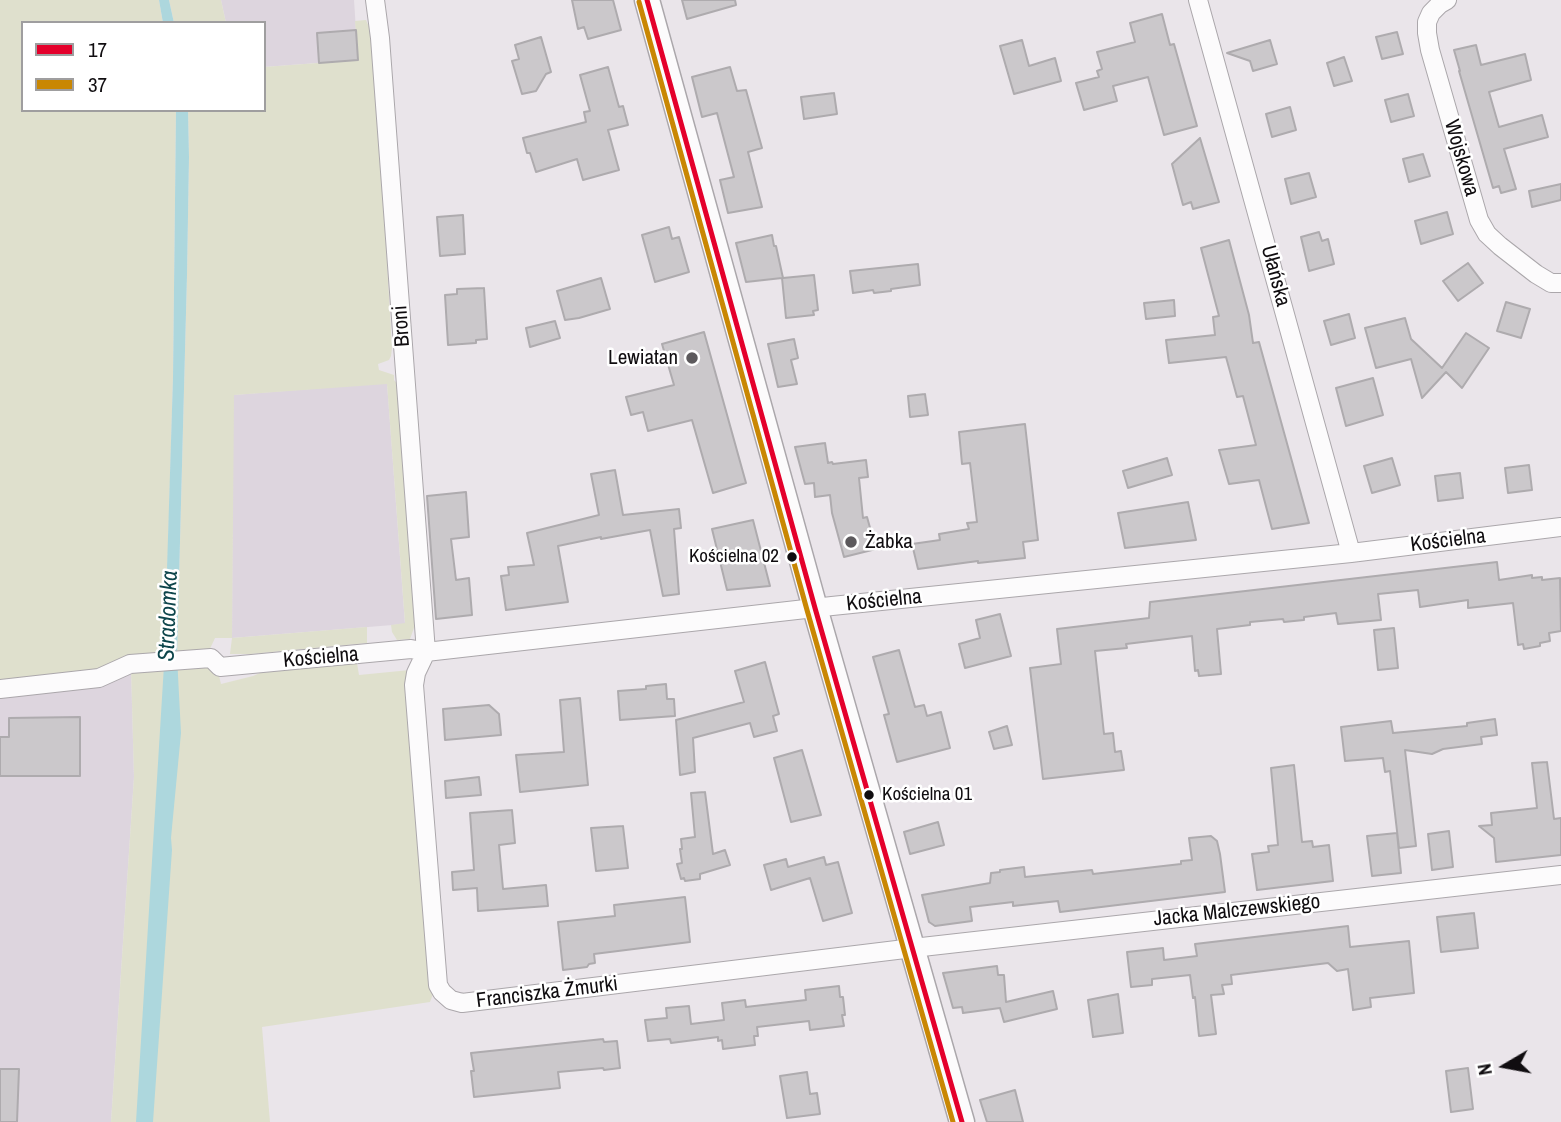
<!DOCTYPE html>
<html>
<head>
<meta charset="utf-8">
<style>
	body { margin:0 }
	#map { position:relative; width:1561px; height:1122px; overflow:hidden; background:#eae5ea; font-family:"Archivo Narrow",sans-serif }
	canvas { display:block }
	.legend { position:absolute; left:21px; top:21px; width:245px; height:91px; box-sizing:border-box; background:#fff; border:2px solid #9f9e9f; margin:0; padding:9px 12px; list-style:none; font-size:21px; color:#100d10 }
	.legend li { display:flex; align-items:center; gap:14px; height:35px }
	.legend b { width:35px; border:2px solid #9f9e9f }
	.north { position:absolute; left:1470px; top:1031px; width:70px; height:70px; -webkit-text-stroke:5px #fff; paint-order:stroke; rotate:260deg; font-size:19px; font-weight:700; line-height:28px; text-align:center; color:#100d10 }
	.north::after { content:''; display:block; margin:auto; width:24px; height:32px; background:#100d10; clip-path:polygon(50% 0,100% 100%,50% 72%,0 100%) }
</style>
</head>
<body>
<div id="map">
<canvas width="1561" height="1122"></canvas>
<ul class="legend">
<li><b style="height:9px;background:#e4002b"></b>17</li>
<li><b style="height:9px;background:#c98703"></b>37</li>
</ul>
<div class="north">N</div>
</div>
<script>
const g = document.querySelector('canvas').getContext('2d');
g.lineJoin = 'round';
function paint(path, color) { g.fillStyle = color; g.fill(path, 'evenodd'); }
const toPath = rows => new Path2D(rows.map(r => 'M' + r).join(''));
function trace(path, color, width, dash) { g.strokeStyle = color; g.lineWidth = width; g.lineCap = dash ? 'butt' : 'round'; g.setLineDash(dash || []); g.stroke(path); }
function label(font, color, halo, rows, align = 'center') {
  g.font = font + ' "Archivo Narrow",sans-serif'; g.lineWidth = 5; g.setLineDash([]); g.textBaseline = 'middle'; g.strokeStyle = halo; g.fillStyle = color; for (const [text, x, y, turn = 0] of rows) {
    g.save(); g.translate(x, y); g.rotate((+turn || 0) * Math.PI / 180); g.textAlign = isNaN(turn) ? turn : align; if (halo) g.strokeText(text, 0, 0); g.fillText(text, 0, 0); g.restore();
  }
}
const built = toPath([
	[221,0,354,0,358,60,264,67,264,23,226,23],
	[387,383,405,624,232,638,233,395],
	[131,667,134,777,111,1122,0,1122,0,698,84,689]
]);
const green = toPath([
	[0,0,159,0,163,23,23,23,23,110,176,110,173,377,165,657,101,674,0,683],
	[169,0,221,0,226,23,174,23],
	[366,20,374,38,392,348,391,356,389,360,378,364,379,370,394,375,394,380,402,389,415,625,410,639,397,640,392,632,391,625,405,623,387,384,234,395,232,638,367,627,367,643,251,654,230,654,232,638,215,638,208,653,177,656,187,275,189,157,188,110,264,110,264,67,358,60,355,21],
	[357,663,359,675,410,670,429,977,433,994,430,1002,262,1027,270,1122,111,1122,134,777,131,668,214,665,215,676,219,676,221,684,253,676,260,673]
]);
const water = toPath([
	[159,0,169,0,174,23,163,23],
	[176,110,188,110,189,157,187,275,177,656,181,733,171,838,172,850,153,1122,136,1122,164,665,173,377]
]);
const building = toPath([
	[572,0,613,0,621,30,588,39,584,27,578,29,572,0],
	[682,0,735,0,736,5,687,19,682,0],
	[1162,14,1170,45,1174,44,1197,126,1164,135,1148,77,1113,86,1117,101,1084,110,1076,83,1099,77,1097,71,1102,69,1097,52,1135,42,1130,23,1162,14],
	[356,30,358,60,319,63,317,33,356,30],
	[1397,32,1403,54,1382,59,1376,37,1397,32],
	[541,37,551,72,546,74,536,91,522,94,512,61,519,59,515,45,541,37],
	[1022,40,1029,66,1055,58,1061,81,1014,94,1000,46,1022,40],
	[1270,40,1277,64,1253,71,1250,61,1227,53,1270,40],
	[1476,45,1481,65,1525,54,1531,80,1489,92,1499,127,1542,115,1548,137,1504,149,1516,189,1501,193,1499,186,1493,188,1459,71,1460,71,1454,50,1476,45],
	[1344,57,1352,81,1334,86,1327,63,1344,57],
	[608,67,619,107,623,106,628,125,608,130,619,170,583,180,577,159,536,172,530,153,527,153,523,138,586,122,584,112,590,111,580,75,608,67],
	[730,67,737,91,746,90,762,148,748,152,762,207,728,213,720,180,734,177,717,113,702,117,692,77,730,67],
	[834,93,837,114,804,119,801,97,834,93],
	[1408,94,1414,116,1391,122,1385,100,1408,94],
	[1290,107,1296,130,1272,137,1266,114,1290,107],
	[1200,138,1219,202,1193,209,1191,202,1183,205,1172,164,1200,138],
	[1423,154,1430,176,1409,182,1403,159,1423,154],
	[1309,173,1316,197,1291,204,1285,179,1309,173],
	[1561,184,1561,200,1532,207,1529,191,1561,184],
	[1447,212,1453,234,1421,244,1415,221,1447,212],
	[463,215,465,254,440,256,437,217,463,215],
	[669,227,672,239,679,237,689,272,655,282,642,235,669,227],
	[1319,232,1322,241,1328,239,1334,264,1309,271,1301,237,1319,232],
	[772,235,774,246,776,246,783,278,814,275,818,310,813,311,814,315,786,318,782,278,746,282,736,243,772,235],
	[1229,240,1249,315,1253,343,1259,342,1309,523,1272,529,1259,480,1229,484,1219,450,1256,445,1243,396,1237,397,1226,357,1169,363,1166,340,1215,335,1213,317,1219,316,1201,248,1229,240],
	[1468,263,1483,283,1458,301,1443,281,1468,263],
	[918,264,920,285,891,289,891,291,874,293,873,290,853,293,850,271,918,264],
	[601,278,610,309,579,318,565,320,557,291,601,278],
	[484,288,487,339,476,340,476,343,448,345,445,295,457,294,457,289,484,288],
	[1174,300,1175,316,1146,319,1144,303,1174,300],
	[1506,302,1530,309,1521,338,1497,331,1506,302],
	[1349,314,1355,338,1331,345,1324,321,1349,314],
	[1405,318,1411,339,1442,368,1466,333,1489,348,1462,388,1446,372,1422,398,1411,359,1376,368,1365,328,1405,318],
	[555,321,560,338,530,347,526,328,555,321],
	[704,332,746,483,713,493,692,420,648,431,643,412,631,415,626,397,674,385,662,344,704,332],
	[794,339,798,358,791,360,797,384,778,387,768,344,794,339],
	[1373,378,1383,415,1346,426,1336,388,1373,378],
	[925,394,928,415,910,417,908,396,925,394],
	[1025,424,1038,540,1023,542,1025,558,978,563,978,561,918,569,912,544,940,540,939,534,969,529,967,523,977,522,970,463,962,464,959,432,1025,424],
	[825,443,828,463,832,462,833,464,866,460,868,477,859,478,863,518,867,517,876,549,844,557,832,513,830,495,815,497,814,483,805,484,795,447,825,443],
	[1167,458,1172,475,1128,488,1123,471,1167,458],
	[1392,458,1400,485,1372,493,1364,466,1392,458],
	[1529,465,1532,490,1508,493,1505,468,1529,465],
	[615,470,623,515,679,509,681,528,674,529,679,594,663,596,650,530,601,539,601,537,558,546,568,602,506,610,501,576,509,575,508,567,534,565,527,533,599,515,591,474,615,470],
	[1460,473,1463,498,1438,501,1435,476,1460,473],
	[466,492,469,537,451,539,456,580,469,578,472,615,436,619,427,496,466,492],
	[1188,502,1196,540,1125,548,1118,513,1188,502],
	[753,520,770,586,727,590,712,529,753,520],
	[1497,562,1499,580,1532,575,1532,578,1542,577,1542,580,1560,578,1561,631,1549,633,1550,641,1540,643,1540,646,1524,649,1523,644,1518,645,1513,603,1468,608,1468,600,1420,607,1418,590,1378,594,1381,620,1338,624,1336,613,1304,617,1304,620,1284,622,1283,619,1250,622,1250,625,1217,629,1221,674,1199,676,1198,670,1195,671,1192,636,1126,644,1127,648,1095,651,1104,734,1113,733,1115,752,1121,751,1124,770,1043,779,1030,668,1061,664,1057,629,1149,618,1150,602,1497,562],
	[1000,614,1011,656,965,668,959,644,980,638,976,620,1000,614],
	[1394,628,1398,668,1378,670,1374,630,1394,628],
	[899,650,915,707,924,705,927,716,941,712,950,748,897,762,884,715,889,714,873,657,899,650],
	[765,662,779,714,773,716,777,731,754,737,750,723,693,738,695,772,680,775,676,720,744,702,735,671,765,662],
	[666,684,667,699,674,699,675,716,620,720,618,691,646,689,646,686,666,684],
	[580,698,588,785,520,792,516,755,564,752,560,700,580,698],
	[489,705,499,714,501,735,445,740,443,709,489,705],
	[80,717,80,776,0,776,0,737,9,737,9,718,80,717],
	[1495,719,1497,735,1481,737,1482,744,1443,749,1432,754,1405,750,1416,846,1399,848,1390,771,1385,772,1383,758,1345,761,1341,727,1391,721,1393,733,1467,726,1467,723,1495,719],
	[1007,726,1012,745,994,749,989,732,1007,726],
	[802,750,821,815,791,822,774,758,802,750],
	[1547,762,1554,819,1561,818,1561,855,1496,862,1494,838,1479,826,1492,825,1491,813,1537,808,1532,763,1547,762],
	[1294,765,1302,842,1312,841,1313,847,1329,845,1333,881,1257,890,1252,854,1269,852,1268,846,1278,845,1271,768,1294,765],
	[479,777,481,795,446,798,445,781,479,777],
	[705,792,713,854,725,850,730,865,700,874,700,879,685,881,684,878,681,879,677,864,682,863,680,849,682,849,681,839,695,837,691,793,705,792],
	[512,810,515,843,499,845,503,889,546,885,548,906,478,911,477,888,453,890,452,872,474,870,470,813,512,810],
	[938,822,944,845,910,854,904,832,938,822],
	[623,826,628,868,596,871,591,828,623,826],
	[1449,831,1453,867,1432,870,1428,834,1449,831],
	[1397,833,1401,873,1372,876,1367,836,1397,833],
	[1211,836,1217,841,1220,854,1225,892,1060,912,1058,901,1013,906,1013,902,970,907,972,921,935,926,929,922,922,895,990,883,991,873,1000,872,1000,870,1024,867,1025,877,1092,870,1093,874,1181,864,1181,861,1192,860,1189,838,1211,836],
	[824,857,826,865,838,862,852,913,823,921,810,878,771,890,764,865,786,859,788,867,824,857],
	[685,897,690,942,594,954,595,963,589,964,587,967,563,970,558,922,615,916,614,905,685,897],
	[1474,913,1478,948,1441,952,1437,917,1474,913],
	[1348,926,1350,947,1409,941,1414,993,1370,998,1371,1007,1353,1010,1348,969,1337,971,1328,963,1231,975,1232,984,1222,985,1224,994,1211,995,1216,1034,1199,1036,1195,997,1193,998,1190,975,1152,979,1152,985,1131,987,1127,952,1163,948,1164,960,1197,956,1195,944,1348,926],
	[997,966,998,975,1004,975,1006,1002,1053,991,1057,1009,1004,1022,1000,1008,963,1013,962,1007,953,1008,943,973,997,966],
	[839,986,840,997,843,997,845,1015,842,1015,844,1026,810,1030,809,1021,757,1027,758,1036,754,1036,755,1045,723,1049,722,1040,718,1041,718,1037,671,1043,670,1039,648,1041,645,1020,667,1018,666,1008,689,1006,691,1024,724,1020,722,1003,745,1000,746,1007,806,1000,805,990,839,986],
	[1118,994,1123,1033,1093,1037,1088,1000,1118,994],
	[603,1039,604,1042,617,1041,620,1068,604,1070,603,1068,558,1072,560,1088,474,1097,471,1071,474,1071,471,1053,603,1039],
	[1468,1068,1473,1109,1451,1112,1446,1071,1468,1068],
	[0,1069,19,1069,17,1122,0,1122,0,1069],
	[807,1072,810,1094,817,1093,820,1114,787,1118,780,1076,807,1072],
	[1015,1090,1023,1122,987,1122,980,1100,1015,1090]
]);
const street = toPath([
	[375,0,380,38,426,652],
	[1198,0,1351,553],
	[1447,0,1440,4,1431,13,1427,22,1427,33,1430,50,1479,220,1487,234,1500,246,1536,274,1551,283,1561,283],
	[426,652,416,673,414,685,438,985,442,992,451,1000,462,1003,913,948,1561,875],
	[0,689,99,678,130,664,211,658,220,667,411,649,426,652,832,606,1351,553,1561,527]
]);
const secondary = toPath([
	[647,0,815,608,962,1122]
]);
const bus1 = toPath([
	[647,0,815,608,962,1122]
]);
const bus2 = toPath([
	[639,2,807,610,953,1122]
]);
const markers = [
	[692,358,7,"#5c595c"],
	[851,542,7,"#5c595c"],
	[792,557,6,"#100d10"],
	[869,795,6,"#100d10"]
];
const busNames = [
	["Kościelna 02",779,557],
	["Kościelna 01",882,795,"left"]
];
const streetNames = [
	["Wojskowa",1461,158,74],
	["Ułańska",1275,276,75],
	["Broni",402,326,-94],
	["Kościelna",1448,541,-7],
	["Kościelna",884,601,-6],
	["Kościelna",321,658,-5],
	["Jacka Malczewskiego",1237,911,-6],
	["Franciszka Żmurki",547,993,-7]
];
const poiNames = [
	["Lewiatan",678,358],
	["Żabka",865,542,"left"]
];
const waterNames = [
	["Stradomka",169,616,-88]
];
paint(built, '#ddd5de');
paint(green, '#dfe0cd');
paint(water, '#add7dd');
paint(building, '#cbc8cb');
trace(building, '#aeabae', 2);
trace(street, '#aba7ab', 20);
trace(secondary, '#aba7ab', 27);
trace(street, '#fcfbfc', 18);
trace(secondary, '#fcfbfc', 24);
trace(bus1, '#e4002b', 5);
trace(bus2, '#c98703', 5);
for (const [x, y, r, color] of markers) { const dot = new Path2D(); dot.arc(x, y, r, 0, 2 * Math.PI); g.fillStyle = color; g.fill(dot); trace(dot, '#fff', 2.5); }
label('19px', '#100d10', '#fff', busNames, 'right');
label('21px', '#100d10', '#fff', streetNames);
label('21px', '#100d10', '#fff', poiNames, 'right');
label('italic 23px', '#0d454b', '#fff', waterNames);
</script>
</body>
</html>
